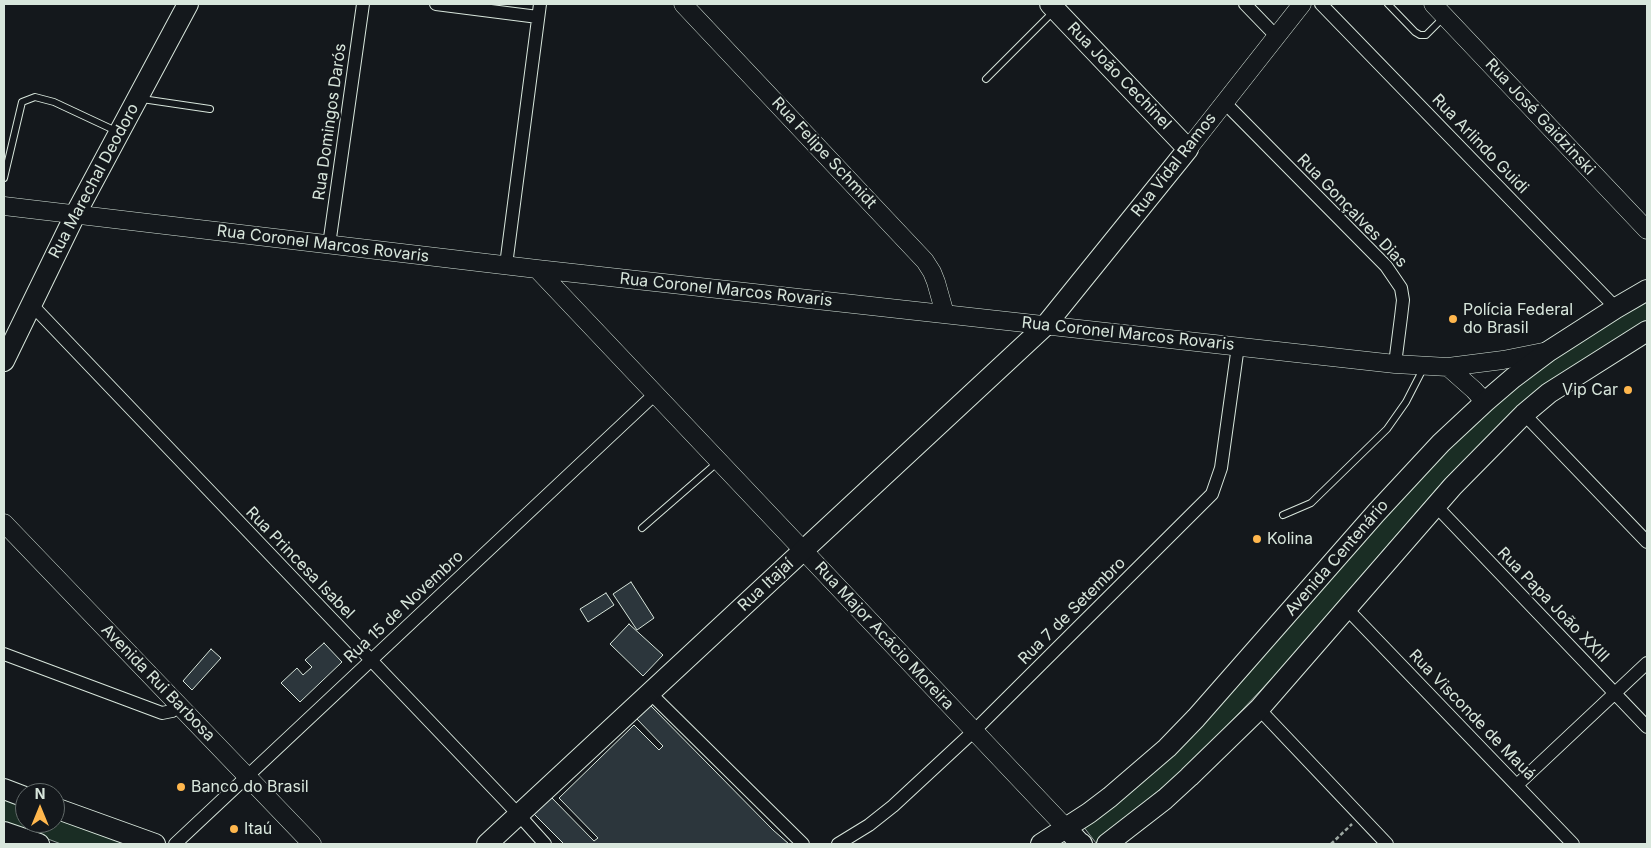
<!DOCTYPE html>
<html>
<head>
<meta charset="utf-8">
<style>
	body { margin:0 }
	#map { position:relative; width:1651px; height:848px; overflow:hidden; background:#14181c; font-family:Inter,sans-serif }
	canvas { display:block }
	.frame { position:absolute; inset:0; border:5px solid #d8e6dc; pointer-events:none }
	.north { position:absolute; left:15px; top:783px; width:50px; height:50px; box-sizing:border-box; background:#14181c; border:1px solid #626a69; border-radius:50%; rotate:0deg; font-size:14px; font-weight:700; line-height:20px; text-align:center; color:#d8e6dc }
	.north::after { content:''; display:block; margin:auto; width:18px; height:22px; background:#ffb74d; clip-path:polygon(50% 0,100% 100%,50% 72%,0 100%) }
</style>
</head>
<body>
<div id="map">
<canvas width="1651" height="848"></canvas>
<div class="frame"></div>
<div class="north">N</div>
</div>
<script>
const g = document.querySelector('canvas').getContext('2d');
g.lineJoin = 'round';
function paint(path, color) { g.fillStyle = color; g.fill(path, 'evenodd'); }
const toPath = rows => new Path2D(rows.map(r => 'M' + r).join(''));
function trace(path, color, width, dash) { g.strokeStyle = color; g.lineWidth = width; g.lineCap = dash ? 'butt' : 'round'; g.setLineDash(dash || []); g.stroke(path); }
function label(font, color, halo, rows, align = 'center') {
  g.font = font + ' Inter,sans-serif'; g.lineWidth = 4; g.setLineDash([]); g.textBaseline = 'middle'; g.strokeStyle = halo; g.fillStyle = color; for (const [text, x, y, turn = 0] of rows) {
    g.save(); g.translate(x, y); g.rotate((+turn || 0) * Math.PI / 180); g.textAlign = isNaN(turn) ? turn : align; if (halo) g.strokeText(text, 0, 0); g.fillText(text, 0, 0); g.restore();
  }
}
const green = toPath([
	[1647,297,1647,324,1538,393,1484,440,1447,477,1277,673,1193,762,1096,843,1083,826,1190,734,1245,678,1313,597,1433,462,1544,361,1647,297],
	[4,798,25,806,25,823,55,823,55,817,126,844,61,844,4,822,4,798]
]);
const building = toPath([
	[631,582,654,618,637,630,613,594,631,582],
	[606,593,614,605,588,622,580,609,606,593],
	[629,624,663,655,643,676,610,644,629,624],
	[324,643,342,662,300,702,281,683,297,668,303,675,312,667,305,660,324,643],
	[211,649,221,658,192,690,183,681,211,649],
	[650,705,773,830,789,844,564,844,534,814,551,797,594,841,598,838,559,798,634,725,659,750,663,746,636,718,650,705]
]);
const path = toPath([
	[1331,844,1352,824]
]);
const lane = toPath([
	[1388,4,1415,32,1420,35,1426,35,1444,17],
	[986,79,1053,12],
	[142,99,210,109],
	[4,178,22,102,35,97,54,102,116,131],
	[1283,515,1311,503,1387,429,1406,402,1424,367],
	[642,528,718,462]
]);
const street = toPath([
	[436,4,538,17],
	[1245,4,1276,36],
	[1321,4,1616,308],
	[1224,102,1386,266,1401,288,1403,300,1401,317,1395,364],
	[329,245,363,4],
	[506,265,540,4],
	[31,304,519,815,545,844],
	[1524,414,1647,542],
	[1436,506,1647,727],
	[1347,609,1573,844],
	[4,654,162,713,172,711,179,706],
	[650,693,803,844],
	[1259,709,1387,844],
	[1517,785,1647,663],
	[175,844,655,394],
	[838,844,869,825,893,806,974,731,1212,494,1221,468,1238,346]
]);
const secondary = toPath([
	[683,4,925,261,932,272,936,282,945,314],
	[1433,4,1647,230],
	[1188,149,1302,4],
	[4,206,537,269,1395,364,1448,367,1503,360,1548,351],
	[537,269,1066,828],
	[1448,367,1474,390,1485,402],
	[4,523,312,844]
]);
const primary = toPath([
	[4,361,75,215,188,4],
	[4,789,25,797],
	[55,808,155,844],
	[1066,828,1079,842,1082,844],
	[4,832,39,844],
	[487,844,1045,326,1188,149,1050,4],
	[1041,844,1089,813,1110,797,1167,748,1196,718,1376,513,1441,443,1485,402,1513,378,1549,351,1616,308,1647,290],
	[1107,844,1165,799,1189,777,1259,709,1453,486,1524,414,1549,393,1647,331]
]);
const markers = [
	[1453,319,5,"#ffb74d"],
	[1628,390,5,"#ffb74d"],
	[1257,539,5,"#ffb74d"],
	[181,787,5,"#ffb74d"],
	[234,829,5,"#ffb74d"]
];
const streetNames = [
	["Rua João Cechinel",1119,76,46],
	["Rua José Gaidzinski",1540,117,47],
	["Rua Domingos Darós",330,122,-82],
	["Rua Arlindo Guidi",1480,144,46],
	["Rua Felipe Schmidt",824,153,47],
	["Rua Vidal Ramos",1174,165,-52],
	["Rua Marechal Deodoro",94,181,-62],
	["Rua Gonçalves Dias",1352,211,46],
	["Rua Coronel Marcos Rovaris",323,244,7],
	["Rua Coronel Marcos Rovaris",726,290,6],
	["Rua Coronel Marcos Rovaris",1128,334,6],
	["Avenida Centenário",1337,558,-49],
	["Rua Princesa Isabel",300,563,46],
	["Rua Itajaí",766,585,-43],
	["Rua Papa João XXIII",1553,605,46],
	["Rua 15 de Novembro",404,607,-43],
	["Rua 7 de Setembro",1072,611,-45],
	["Rua Major Acácio Moreira",884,636,47],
	["Avenida Rui Barbosa",158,683,46],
	["Rua Visconde de Mauá",1472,715,46]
];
const poiNames = [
	["Polícia Federal",1463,310],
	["do Brasil",1463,328],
	["Vip Car",1618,390,"right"],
	["Kolina",1267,539],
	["Banco do Brasil",191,787],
	["Itaú",244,829]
];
paint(green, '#1a2d24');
trace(green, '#939e99', 1);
paint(building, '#2c363c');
trace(building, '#d8e6dc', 1);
trace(lane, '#d8e6dc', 8);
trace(street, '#d8e6dc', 14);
trace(secondary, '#d8e6dc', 19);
trace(primary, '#d8e6dc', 22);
trace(path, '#9da8a2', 2.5, [4, 2.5]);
trace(lane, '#14181c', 6);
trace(street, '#14181c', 12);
trace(secondary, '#14181c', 18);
trace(primary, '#14181c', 20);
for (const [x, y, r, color] of markers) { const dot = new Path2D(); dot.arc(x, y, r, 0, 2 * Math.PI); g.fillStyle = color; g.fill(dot); trace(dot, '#14181c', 2); }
label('16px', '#d8e6dc', '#14181c', streetNames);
label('16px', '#d8e6dc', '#14181c', poiNames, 'left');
</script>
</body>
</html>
